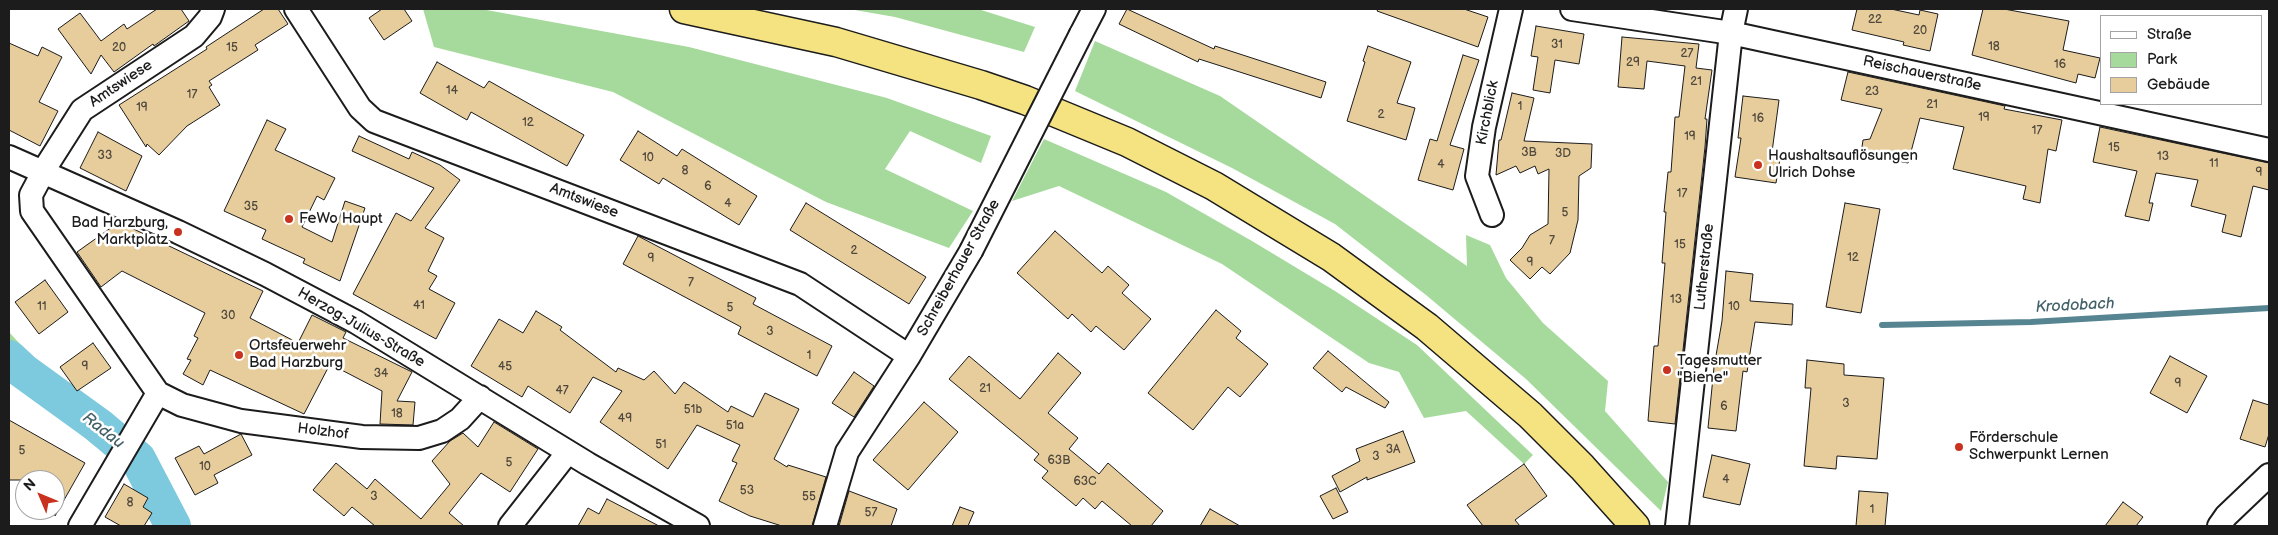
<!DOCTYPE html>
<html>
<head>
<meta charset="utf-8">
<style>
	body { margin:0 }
	#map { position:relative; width:2278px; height:535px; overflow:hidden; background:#fff; font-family:"Balsamiq Sans",sans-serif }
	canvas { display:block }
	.frame { position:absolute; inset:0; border:10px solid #1c1c1c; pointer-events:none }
	.legend { position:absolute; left:2100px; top:15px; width:162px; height:90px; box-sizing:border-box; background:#fff; border:1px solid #a4a4a4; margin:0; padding:6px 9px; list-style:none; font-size:15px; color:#1c1c1c }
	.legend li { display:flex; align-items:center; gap:10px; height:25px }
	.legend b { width:25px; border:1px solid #a4a4a4 }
	.north { position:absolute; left:15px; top:470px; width:50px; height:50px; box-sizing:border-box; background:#fff; border:1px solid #a4a4a4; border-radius:50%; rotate:315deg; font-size:14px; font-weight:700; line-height:20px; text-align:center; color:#1c1c1c }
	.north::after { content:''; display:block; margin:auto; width:18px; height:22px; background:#c8321e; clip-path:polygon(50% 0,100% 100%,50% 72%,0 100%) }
</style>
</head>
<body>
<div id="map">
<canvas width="2278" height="535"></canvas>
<div class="frame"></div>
<ul class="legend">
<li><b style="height:6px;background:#fff"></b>Straße</li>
<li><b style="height:14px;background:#a6da9c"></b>Park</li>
<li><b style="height:14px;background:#e7cc9c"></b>Gebäude</li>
</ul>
<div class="north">N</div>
</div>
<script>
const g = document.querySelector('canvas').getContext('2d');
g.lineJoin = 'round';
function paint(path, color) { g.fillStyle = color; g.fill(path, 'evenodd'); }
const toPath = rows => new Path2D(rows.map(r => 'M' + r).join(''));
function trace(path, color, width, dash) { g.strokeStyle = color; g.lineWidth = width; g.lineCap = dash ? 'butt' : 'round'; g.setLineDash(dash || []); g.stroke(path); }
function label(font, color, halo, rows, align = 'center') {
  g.font = font + ' "Balsamiq Sans",sans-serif'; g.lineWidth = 5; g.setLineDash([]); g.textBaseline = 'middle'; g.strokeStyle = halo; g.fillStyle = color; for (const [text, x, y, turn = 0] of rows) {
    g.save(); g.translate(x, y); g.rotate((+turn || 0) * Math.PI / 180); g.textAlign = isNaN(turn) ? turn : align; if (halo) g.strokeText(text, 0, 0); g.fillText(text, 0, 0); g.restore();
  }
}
const green = toPath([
	[423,9,481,9,689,47,887,98,991,136,981,163,910,131,885,169,973,211,949,248,826,202,613,92,434,47],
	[849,9,978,9,1035,27,1024,52,895,17],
	[1095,41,1220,96,1467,266,1466,235,1490,245,1506,278,1543,323,1608,381,1605,411,1668,482,1661,511,1526,379,1426,295,1335,224,1232,168,1075,91],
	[1044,139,1166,192,1252,241,1335,291,1417,345,1533,455,1524,464,1466,411,1424,418,1399,372,1369,363,1222,264,1059,186,1012,201],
	[9,332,40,366,113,419,96,447,9,375],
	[145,449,182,526,161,526,152,497,133,471]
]);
const stream = toPath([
	[1882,325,2031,322,2269,308]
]);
const river = toPath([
	[9,358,23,371,99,426,138,459,173,526]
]);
const building = toPath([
	[157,9,181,9,189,21,154,46,153,44,114,72,101,55,91,74,58,29,80,13,101,41,124,24,127,29,157,9],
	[264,9,278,9,288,24,255,45,258,50,209,81,212,85,209,87,220,105,187,126,159,155,147,144,146,147,119,105,207,49,206,47,264,9],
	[382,9,404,9,412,21,384,40,369,18,382,9],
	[1127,9,1214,49,1215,46,1326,82,1321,98,1199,59,1198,62,1119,24,1127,9],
	[1378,9,1464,9,1488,17,1478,47,1377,11,1378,9],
	[1857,9,1891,9,1919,15,1920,10,1938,14,1930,51,1903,45,1904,42,1852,30,1857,9],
	[1983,9,2004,9,2069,21,2063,50,2100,58,2095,78,2078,74,2076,83,1972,55,1983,9],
	[1536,26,1584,34,1579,64,1555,60,1550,93,1533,90,1538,57,1531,56,1536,26],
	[1622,37,1699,44,1696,68,1712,70,1705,119,1707,119,1705,147,1675,424,1648,421,1654,346,1658,346,1665,263,1662,263,1666,212,1664,212,1668,172,1671,172,1675,117,1679,117,1685,66,1647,61,1644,89,1618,87,1622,37],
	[9,43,38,56,42,47,62,57,39,102,58,111,40,146,9,130,9,43],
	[1368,46,1411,62,1397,103,1415,108,1406,140,1347,121,1365,62,1363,61,1368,46],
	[1463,55,1479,60,1450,145,1464,149,1453,190,1418,180,1430,139,1437,141,1463,55],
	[437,62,484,88,489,81,584,135,567,166,471,112,467,120,420,93,437,62],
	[1848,72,2005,106,2004,109,2062,120,2056,151,2048,149,2040,203,2023,199,2026,186,1953,169,1964,127,1920,118,1908,163,1861,154,1863,140,1870,139,1882,109,1841,100,1848,72],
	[1512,93,1534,98,1524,141,1592,144,1591,168,1579,176,1578,220,1570,253,1550,274,1542,267,1530,279,1510,260,1522,248,1530,235,1548,224,1549,169,1538,174,1535,166,1520,173,1516,166,1496,175,1499,140,1501,140,1512,93],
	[1743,96,1779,100,1772,152,1781,153,1776,183,1735,177,1741,138,1738,138,1743,96],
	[267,120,286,129,275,150,335,178,324,200,317,196,302,227,332,242,345,201,365,208,340,281,303,263,305,259,262,239,266,230,224,211,267,120],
	[2100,127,2269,163,2269,190,2253,186,2241,237,2222,232,2226,215,2191,206,2198,180,2156,173,2149,203,2153,203,2149,221,2125,216,2137,171,2093,162,2100,127],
	[638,131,677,156,682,149,757,196,739,225,663,178,659,184,620,160,638,131],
	[98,132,142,156,126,191,80,168,98,132],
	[359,136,409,159,412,152,440,165,460,180,425,228,444,238,428,271,437,276,429,289,455,303,436,339,353,294,396,213,411,221,434,188,352,151,359,136],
	[806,203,926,277,909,304,790,230,806,203],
	[1845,203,1880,209,1861,313,1826,307,1845,203],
	[119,222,263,291,250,318,298,343,312,315,346,332,343,338,412,372,397,401,415,402,413,425,380,424,382,391,330,364,304,414,210,370,203,385,183,374,191,360,187,359,198,338,194,336,205,313,122,271,101,287,77,252,119,222],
	[1055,231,1102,273,1108,266,1129,285,1122,293,1151,319,1124,350,1096,326,1091,332,1072,314,1068,319,1017,273,1055,231],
	[638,236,756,298,753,304,832,346,817,376,738,334,741,327,623,264,638,236],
	[1726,271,1753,274,1750,301,1793,304,1792,325,1755,322,1747,372,1743,371,1736,431,1708,428,1714,367,1722,321,1726,271],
	[45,280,68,312,39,334,15,302,45,280],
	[1216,310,1241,331,1236,338,1268,364,1240,397,1228,387,1193,430,1148,393,1216,310],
	[536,311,562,327,560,330,616,372,618,368,644,380,654,371,675,394,684,382,728,412,731,406,753,417,765,393,799,409,774,459,787,467,788,465,826,477,812,526,782,526,750,516,719,501,737,463,732,461,740,445,697,425,668,469,600,422,622,391,593,377,570,413,528,386,522,397,471,366,499,319,523,333,536,311],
	[93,343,111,368,77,391,60,367,93,343],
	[1328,351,1389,402,1385,408,1346,387,1342,392,1313,368,1328,351],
	[1058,353,1081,373,1048,413,1078,438,1069,449,1099,474,1108,463,1163,511,1151,526,1132,526,1102,501,1095,509,1083,498,1076,506,1042,478,1048,471,1034,460,1039,454,949,379,969,356,1020,399,1058,353],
	[2170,356,2207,376,2187,413,2150,393,2170,356],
	[1807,360,1844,364,1844,375,1884,378,1877,459,1837,456,1836,469,1804,466,1811,388,1805,388,1807,360],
	[854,372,874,386,854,417,832,403,854,372],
	[2253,400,2269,405,2269,434,2265,447,2240,439,2253,400],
	[924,402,958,432,908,490,873,460,924,402],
	[9,420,85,463,55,516,55,480,9,480,9,420],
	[494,422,538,449,510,492,481,473,449,513,464,526,375,526,352,507,344,516,313,490,336,463,367,489,375,479,421,519,450,484,432,461,450,441,463,433,478,447,494,422],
	[1403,431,1415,462,1367,480,1367,477,1340,492,1332,476,1360,461,1356,449,1403,431],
	[241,434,252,455,214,475,218,483,195,495,175,458,199,446,204,454,241,434],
	[1712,455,1750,464,1740,505,1703,497,1712,455],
	[1524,464,1547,496,1515,520,1520,526,1483,526,1467,505,1524,464],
	[124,484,148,498,143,507,152,513,144,526,121,526,105,517,124,484],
	[1336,488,1348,512,1333,519,1320,496,1336,488],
	[849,491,897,509,891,526,839,526,849,491],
	[1859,491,1888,493,1885,526,1856,526,1859,491],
	[607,499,659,526,578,526,588,508,599,514,607,499],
	[2123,502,2143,517,2136,526,2105,526,2123,502],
	[960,507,974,512,968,526,952,526,960,507],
	[1210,509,1240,526,1200,526,1210,509]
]);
const street = toPath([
	[296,9,360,108,374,121,800,284,909,356],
	[1572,9,1731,33,2269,150],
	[1081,34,1094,9],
	[9,157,178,232,265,274,356,322,588,464,698,526],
	[1492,215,1477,176,1484,127,1511,9],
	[158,393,32,211,31,195,47,165,82,110,194,36,210,17,213,9],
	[80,526,158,393,182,405,241,421,362,437,419,438,442,431,460,419,480,397],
	[510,526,568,452],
	[825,526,847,452,909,356,971,251],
	[1677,526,1731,33,1736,9],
	[2219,526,2226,516,2269,475]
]);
const highway = toPath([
	[684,9,836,42,981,85,1025,100,1127,142,1214,186,1331,257,1427,327,1530,415,1582,467,1635,526]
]);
const streetBridge = toPath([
	[971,251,1081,34]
]);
const markers = [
	[1758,165,5,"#c8321e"],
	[289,219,5,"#c8321e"],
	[178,232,5,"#c8321e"],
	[239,355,5,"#c8321e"],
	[1667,370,5,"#c8321e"],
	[1959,447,5,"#c8321e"]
];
const numberNames = [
	["22",1875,20],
	["20",1920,31],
	["31",1557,45],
	["18",1994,47],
	["20",119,48],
	["15",232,48],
	["27",1687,54],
	["29",1633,63],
	["16",2060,65],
	["21",1696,82],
	["14",452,91],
	["23",1872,92],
	["17",192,95],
	["21",1932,105],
	["1",1520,107],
	["19",142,108],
	["2",1381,115],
	["19",1984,118],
	["16",1758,119],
	["12",528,123],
	["17",2037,131],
	["19",1690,137],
	["15",2114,148],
	["3B",1529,153],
	["3D",1563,154],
	["33",105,156],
	["13",2163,157],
	["10",648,158],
	["11",2214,164],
	["4",1441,165],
	["8",685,171],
	["9",2259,173],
	["6",708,187],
	["17",1682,194],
	["4",728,204],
	["35",251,207],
	["5",1565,213],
	["7",1552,241],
	["15",1680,245],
	["2",854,251],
	["12",1853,258],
	["9",651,259],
	["9",1530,263],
	["7",691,283],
	["13",1676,300],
	["41",419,306],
	["11",42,307],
	["10",1734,307],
	["5",730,308],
	["30",228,316],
	["3",770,332],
	["1",809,356],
	["9",85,367],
	["45",505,367],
	["34",381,374],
	["9",2178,384],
	["21",985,389],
	["47",562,391],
	["3",1846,404],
	["6",1724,407],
	["51b",693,410],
	["18",397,414],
	["49",625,419],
	["51a",735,426],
	["51",661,445],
	["3A",1393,450],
	["5",22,451],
	["3",1376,457],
	["63B",1059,461],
	["5",509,463],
	["10",205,467],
	["4",1726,480],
	["63C",1085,482],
	["53",747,491],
	["3",374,497],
	["55",809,497],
	["8",130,503],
	["1",1872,510],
	["57",871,513]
];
const streetNames = [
	["Reischauerstraße",1922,74,12],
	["Amtswiese",121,84,-34],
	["Kirchblick",1488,113,-79],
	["Amtswiese",584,201,21],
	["Lutherstraße",1705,267,-84],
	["Schreiberhauer Straße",959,268,-61],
	["Herzog-Julius-Straße",361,328,30],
	["Holzhof",323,432,7]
];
const poiNames = [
	["Haushaltsauflösungen",1768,156],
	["Ulrich Dohse",1768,173],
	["FeWo Haupt",299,219],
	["Bad Harzburg,",168,223,"right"],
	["Marktplatz",168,240,"right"],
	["Ortsfeuerwehr",249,346],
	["Bad Harzburg",249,363],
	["Tagesmutter",1677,361],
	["\"Biene\"",1677,378],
	["Förderschule",1969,438],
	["Schwerpunkt Lernen",1969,455]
];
const waterNames = [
	["Krodobach",2075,306,-3],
	["Radau",103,431,38]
];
paint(green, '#a6da9c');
trace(stream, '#568490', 6);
trace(river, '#7dc9dd', 36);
paint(building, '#e7cc9c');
trace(building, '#1c1c1c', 1);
trace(street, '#1c1c1c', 26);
trace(highway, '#1c1c1c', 31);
trace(street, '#fff', 22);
trace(highway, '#f5e381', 28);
trace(streetBridge, '#1c1c1c', 26, []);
trace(streetBridge, '#fff', 22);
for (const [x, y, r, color] of markers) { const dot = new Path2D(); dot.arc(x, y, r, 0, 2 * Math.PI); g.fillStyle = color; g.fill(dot); trace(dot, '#fff', 2); }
label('12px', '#4f483c', null, numberNames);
label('15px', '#1c1c1c', '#fff', streetNames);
label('15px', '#1c1c1c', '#fff', poiNames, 'left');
label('italic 16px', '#436169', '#fff', waterNames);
</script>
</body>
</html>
